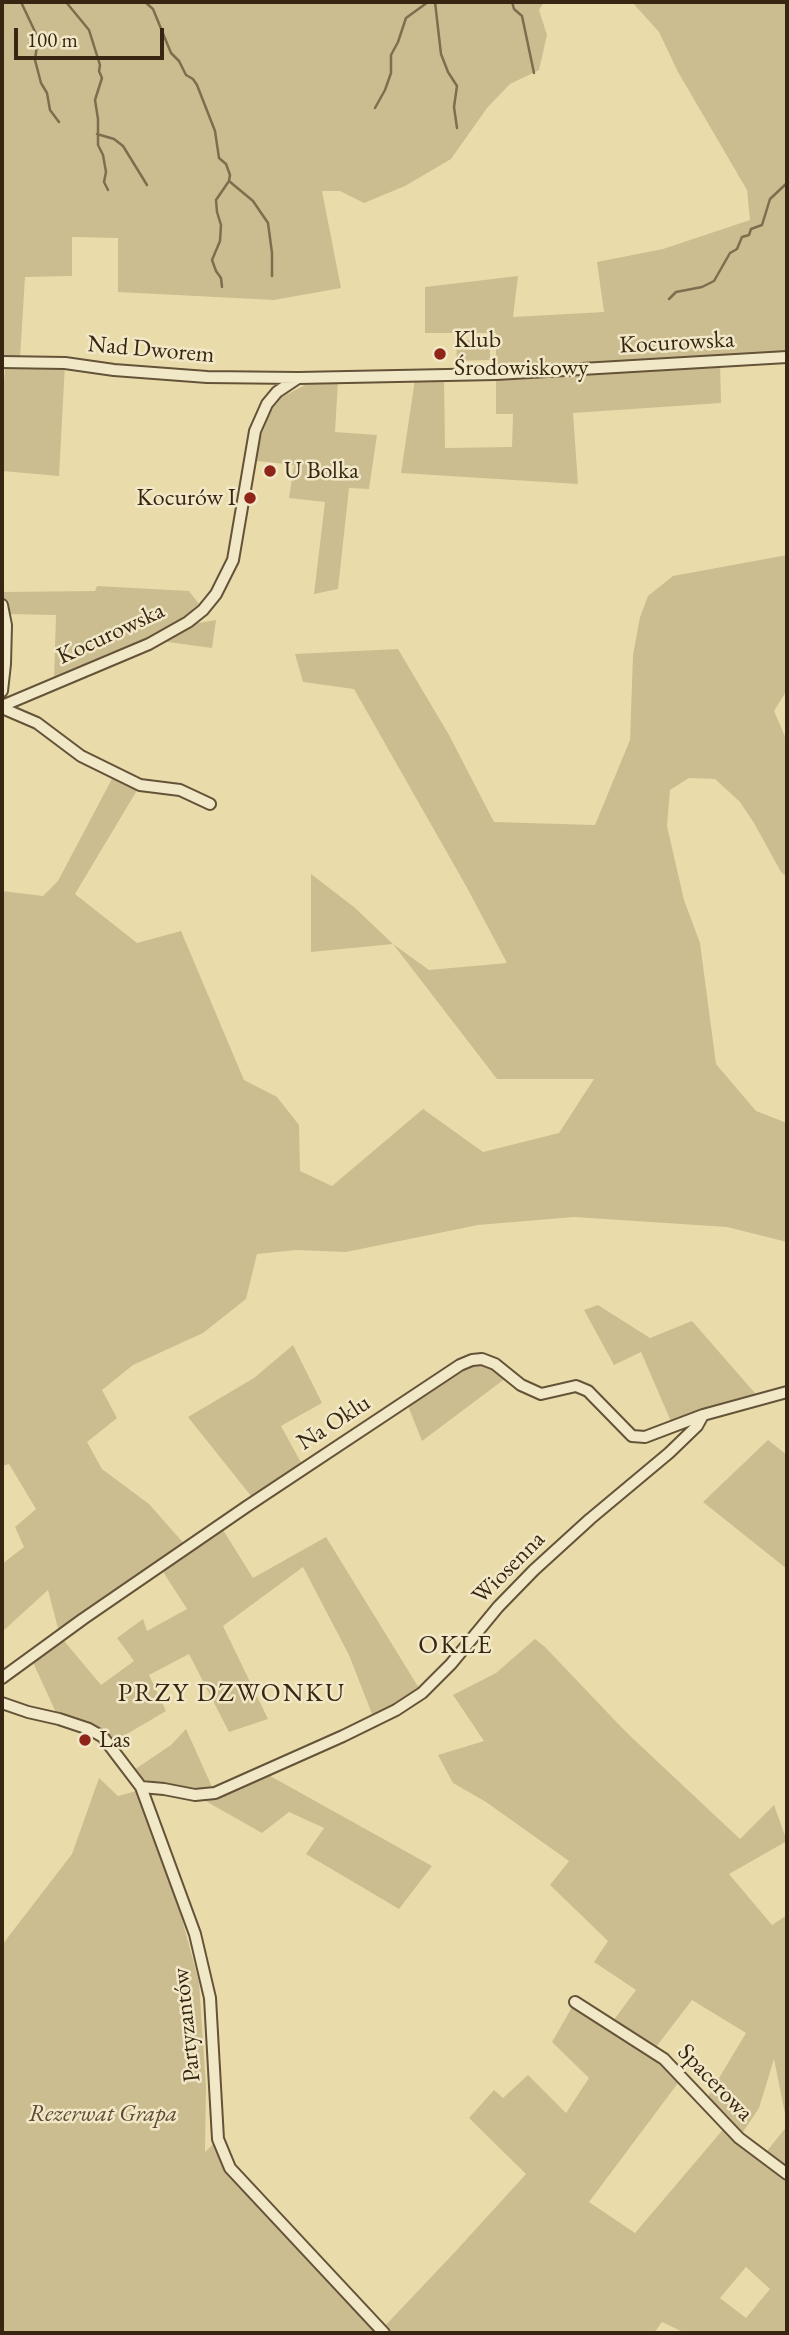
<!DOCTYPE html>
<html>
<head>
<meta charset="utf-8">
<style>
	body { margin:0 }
	#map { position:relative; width:789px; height:2335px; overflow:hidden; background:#eadcaa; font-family:"EB Garamond",serif }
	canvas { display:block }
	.frame { position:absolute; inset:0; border:4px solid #382512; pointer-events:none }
	.scale { position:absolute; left:14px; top:28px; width:150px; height:32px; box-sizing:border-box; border:4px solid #382512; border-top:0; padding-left:9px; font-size:21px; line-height:24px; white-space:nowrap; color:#382512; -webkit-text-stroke:5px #f1e8c8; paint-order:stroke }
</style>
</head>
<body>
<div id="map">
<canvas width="789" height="2335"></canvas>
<div class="frame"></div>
<div class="scale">100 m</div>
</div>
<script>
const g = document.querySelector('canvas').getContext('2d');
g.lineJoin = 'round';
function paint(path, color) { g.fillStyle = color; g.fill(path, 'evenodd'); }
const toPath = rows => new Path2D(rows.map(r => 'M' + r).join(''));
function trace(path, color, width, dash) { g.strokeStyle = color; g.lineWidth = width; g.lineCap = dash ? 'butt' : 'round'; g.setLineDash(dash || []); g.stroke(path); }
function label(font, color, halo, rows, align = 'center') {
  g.font = font + ' "EB Garamond",serif'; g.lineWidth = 5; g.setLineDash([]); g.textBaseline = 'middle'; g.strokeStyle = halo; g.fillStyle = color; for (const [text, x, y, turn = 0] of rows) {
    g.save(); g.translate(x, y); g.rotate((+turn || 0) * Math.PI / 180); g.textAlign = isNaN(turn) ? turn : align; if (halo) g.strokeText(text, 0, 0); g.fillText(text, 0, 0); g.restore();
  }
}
const green = toPath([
	[2,2,544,2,539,10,547,35,539,70,510,84,487,108,451,159,405,186,364,203,340,191,322,191,341,288,274,300,118,292,118,238,72,237,72,276,25,277,20,359,2,359],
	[632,2,787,2,787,357,720,361,721,403,573,413,578,484,401,473,415,379,444,379,445,448,512,447,513,414,496,414,496,374,571,365,496,369,496,333,425,333,425,287,518,276,513,317,604,312,597,262,663,249,750,220,747,190,678,72,659,32],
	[456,340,490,340,490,360,457,361],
	[65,365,59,476,2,471,2,403,5,369,9,366],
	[338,381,335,432,377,435,369,489,349,488,338,589,314,594,325,502,289,498,294,465,257,461,258,444,270,412,282,397,305,385],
	[787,555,787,690,774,711,787,741,787,877,781,872,754,823,740,802,715,779,689,778,670,790,667,826,684,900,700,943,716,1064,756,1111,787,1123,787,1242,727,1227,574,1217,478,1225,346,1252,296,1250,257,1254,246,1299,203,1333,133,1365,102,1390,117,1418,87,1442,102,1469,149,1504,187,1547,220,1525,253,1578,326,1537,422,1693,396,1710,372,1714,349,1655,303,1567,223,1626,268,1719,229,1732,189,1654,149,1675,166,1711,110,1744,59,1719,30,1656,60,1636,48,1590,2,1632,2,1564,24,1547,15,1527,36,1509,9,1464,2,1466,2,891,43,896,58,881,114,775,139,787,75,894,137,943,181,931,244,1080,277,1097,299,1125,300,1171,332,1186,423,1109,483,1152,559,1133,594,1079,497,1079,393,944,311,952,311,874,354,907,393,944,429,970,507,963,466,886,354,689,303,682,295,654,398,649,449,735,494,822,595,825,630,740,633,655,640,617,648,596,673,576],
	[160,1567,187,1609,147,1631,143,1619,117,1638,134,1661,101,1685,60,1636],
	[97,586,189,591,199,604,182,618,156,635,54,679,56,615,7,614,3,592,95,591],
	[216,620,212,648,160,641,193,624],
	[598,1305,650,1338,692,1321,761,1400,673,1426,641,1352,614,1365,584,1310],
	[293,1345,322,1403,281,1426,304,1468,255,1501,188,1417,254,1378],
	[472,1360,510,1375,422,1441,406,1401],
	[768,1440,787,1455,787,1569,703,1502],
	[535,1639,545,1647,626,1732,740,1839,774,1805,787,1841,729,1874,772,1925,787,1915,787,2124,774,2059,759,2108,739,2138,763,2156,787,2126,787,2333,685,2333,662,2322,654,2333,2,2333,2,1945,72,1854,99,1778,118,1796,136,1791,150,1820,182,1919,199,1982,206,2087,205,2152,218,2139,230,2168,381,2330,454,2253,526,2174,469,2118,494,2090,503,2098,528,2075,566,2113,589,2078,552,2042,575,2002,610,2025,636,1990,594,1962,608,1941,550,1885,569,1861,486,1802,453,1783,438,1755,484,1741,453,1695,496,1673],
	[692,2000,746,2033,704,2103,726,2126,635,2233,589,2202,681,2079,653,2051],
	[746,2267,770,2289,746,2318,720,2298],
	[186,1729,213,1789,263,1772,432,1866,399,1909,306,1854,324,1828,289,1812,262,1833,195,1795,141,1787,131,1772,171,1745]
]);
const stream = toPath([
	[21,2,38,38,35,60,41,83,47,93,50,110,59,122],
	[66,2,89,30,100,65,99,71,102,78,95,100,98,119,98,145,103,155,106,172,104,182,108,190],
	[145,2,153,9,171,53,179,61,186,75,193,79,197,85,215,131,219,158,226,164,230,175,229,181,216,200,217,212,221,225,220,241,212,260,216,271,221,278,222,287],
	[435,2,441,54,448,72,457,86,454,107,457,128],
	[512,2,514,9,522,16,534,73],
	[375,108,385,90,391,73,391,55,398,42,406,18,428,2],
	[97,134,114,139,123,146,147,185],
	[229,181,253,201,268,223,272,253,272,276],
	[669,299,676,292,702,287,714,281,730,253,737,249,742,237,749,235,751,229,762,225,770,199,787,183]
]);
const minor = toPath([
	[2,362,65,363,114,370,207,377,298,378],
	[2,605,6,625,5,664,2,691],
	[2,706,149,644,188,622,203,610,216,594,233,560,255,431,267,404,277,392,298,378,496,374,787,357],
	[2,708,37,723,81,756,140,785,180,790,210,804],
	[2,1678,83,1619,246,1507,460,1365,472,1360,482,1359,495,1364,521,1385,541,1394,576,1386,588,1391,632,1436,645,1437,703,1415,787,1392],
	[2,1703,28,1712,59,1719,89,1729,103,1737,141,1787,195,1934,210,1998,218,2139,230,2168,384,2333],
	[141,1787,164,1789,195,1795,215,1793,343,1736,396,1710,422,1693,451,1664,498,1607,534,1570,590,1519,669,1453,697,1426,703,1415],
	[575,2002,664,2059,739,2138,787,2174]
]);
const markers = [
	[440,354,7,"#8f2418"],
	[270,471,7,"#8f2418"],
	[250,498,7,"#8f2418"],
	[85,1740,7,"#8f2418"]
];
const poiNames = [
	["Klub",454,340],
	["Środowiskowy",454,368],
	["U Bolka",284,471],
	["Kocurów I",236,498,"right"],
	["Las",99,1740]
];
const streetNames = [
	["Kocurowska",677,343,-3],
	["Nad Dworem",151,350,5],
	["Kocurowska",111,634,-25],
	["Na Oklu",334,1423,-33],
	["Wiosenna",509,1568,-45],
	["Partyzantów",187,2025,-96],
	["Spacerowa",715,2083,46]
];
const parkNames = [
	["Rezerwat Grapa",103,2114]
];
const neighbourhoodNames = [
	["OKLE",456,1646],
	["PRZY DZWONKU",232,1694]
];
paint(green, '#ccbd90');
trace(stream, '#7e6e4e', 2.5);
trace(minor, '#645338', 14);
trace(minor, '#f1e8c8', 10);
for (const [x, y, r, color] of markers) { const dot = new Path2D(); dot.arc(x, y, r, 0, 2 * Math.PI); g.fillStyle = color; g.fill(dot); trace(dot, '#f1e8c8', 2.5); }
label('24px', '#382512', '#f1e8c8', poiNames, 'left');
label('24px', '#382512', '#f1e8c8', streetNames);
label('italic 24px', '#5d4b32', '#f1e8c8', parkNames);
g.letterSpacing = '2px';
label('26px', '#382512', '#f1e8c8', neighbourhoodNames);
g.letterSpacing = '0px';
</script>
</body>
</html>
